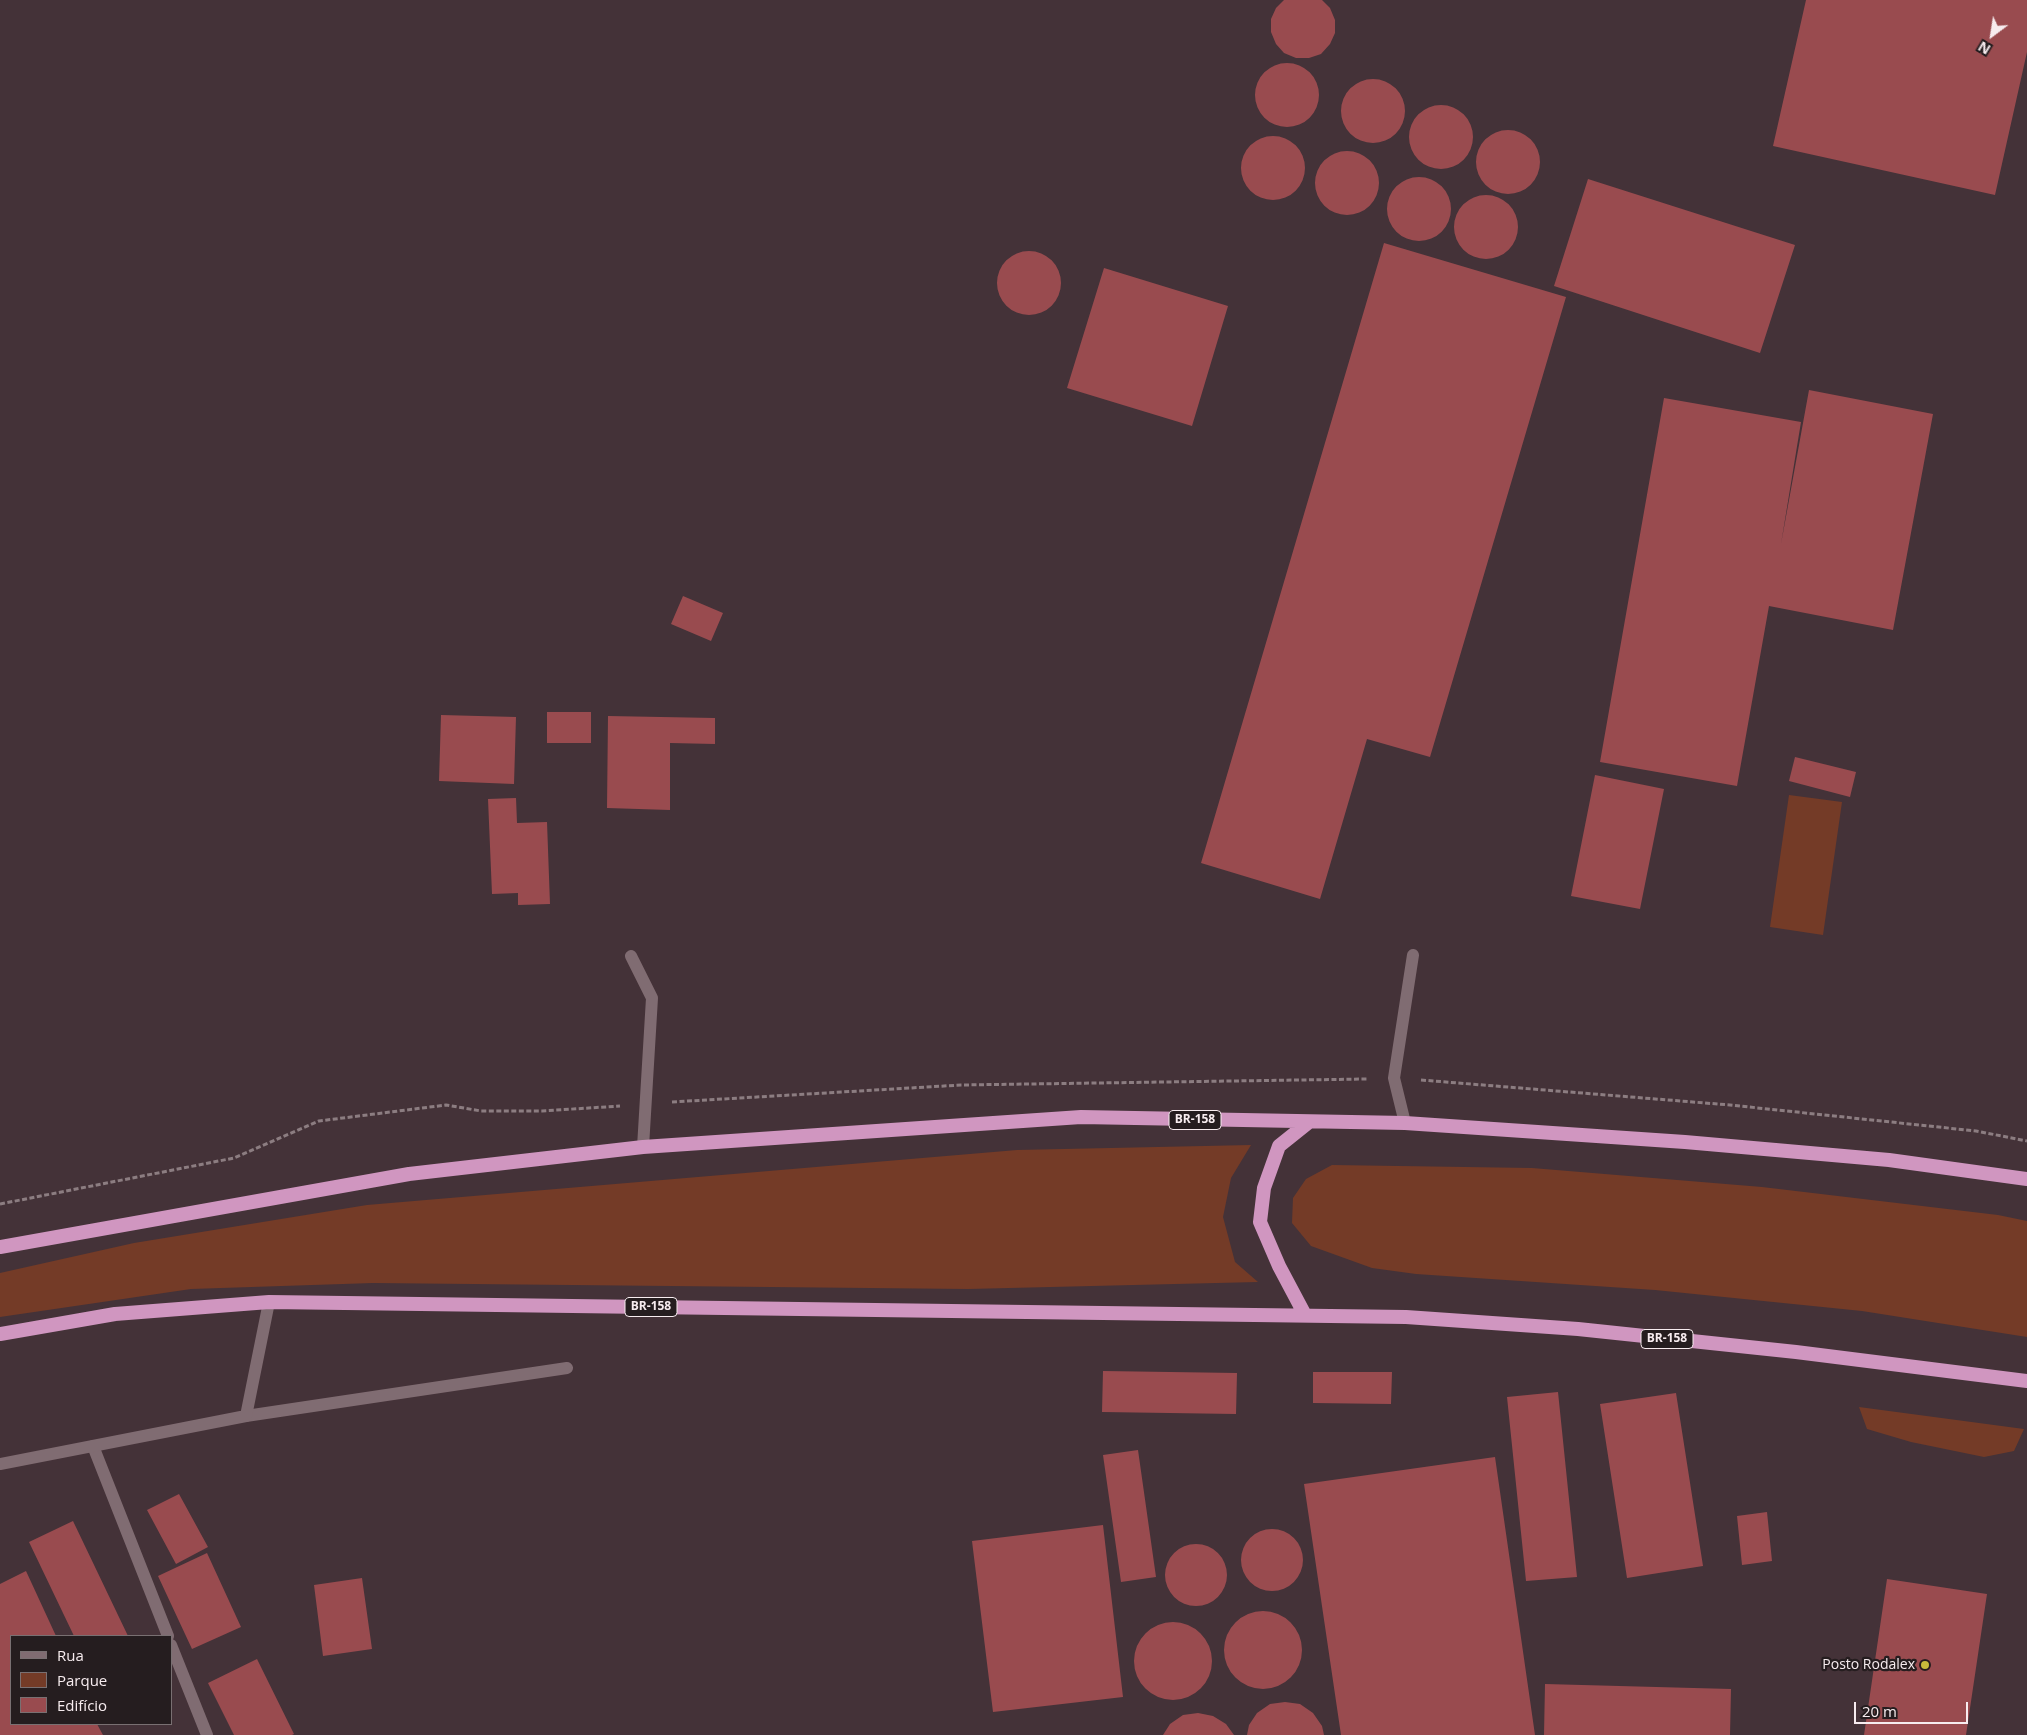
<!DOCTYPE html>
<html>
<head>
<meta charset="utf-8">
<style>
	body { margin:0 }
	#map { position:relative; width:2027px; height:1735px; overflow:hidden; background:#443238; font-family:"Open Sans",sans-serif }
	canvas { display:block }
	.legend { position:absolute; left:10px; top:1635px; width:162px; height:90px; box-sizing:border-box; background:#251d1f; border:1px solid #797072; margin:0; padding:6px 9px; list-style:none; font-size:15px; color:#f7ecef }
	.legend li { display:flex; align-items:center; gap:10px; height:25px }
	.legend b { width:25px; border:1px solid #797072 }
	.north { position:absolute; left:1967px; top:10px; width:50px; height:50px; -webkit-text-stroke:4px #251d1f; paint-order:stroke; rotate:211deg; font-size:14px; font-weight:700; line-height:20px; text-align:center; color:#f7ecef }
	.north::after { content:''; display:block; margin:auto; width:18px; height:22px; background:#f7ecef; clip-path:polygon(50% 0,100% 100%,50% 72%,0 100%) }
	.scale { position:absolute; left:1854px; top:1702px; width:114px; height:22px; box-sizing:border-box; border:2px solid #f7ecef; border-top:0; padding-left:6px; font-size:15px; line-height:18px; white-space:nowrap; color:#f7ecef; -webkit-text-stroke:4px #251d1f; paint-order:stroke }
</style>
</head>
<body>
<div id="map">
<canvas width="2027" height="1735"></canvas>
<ul class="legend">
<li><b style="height:6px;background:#806c72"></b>Rua</li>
<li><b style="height:14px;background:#743b27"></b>Parque</li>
<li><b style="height:14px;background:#994b4f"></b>Edifício</li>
</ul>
<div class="north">N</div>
<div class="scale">20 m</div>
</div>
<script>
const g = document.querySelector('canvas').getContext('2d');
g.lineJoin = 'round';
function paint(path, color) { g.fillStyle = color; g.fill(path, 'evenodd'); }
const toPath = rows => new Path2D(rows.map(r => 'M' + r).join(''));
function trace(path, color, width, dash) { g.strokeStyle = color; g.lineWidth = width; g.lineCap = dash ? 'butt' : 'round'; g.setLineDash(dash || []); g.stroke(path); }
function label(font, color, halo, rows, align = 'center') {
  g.font = font + ' "Open Sans",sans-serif'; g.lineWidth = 4.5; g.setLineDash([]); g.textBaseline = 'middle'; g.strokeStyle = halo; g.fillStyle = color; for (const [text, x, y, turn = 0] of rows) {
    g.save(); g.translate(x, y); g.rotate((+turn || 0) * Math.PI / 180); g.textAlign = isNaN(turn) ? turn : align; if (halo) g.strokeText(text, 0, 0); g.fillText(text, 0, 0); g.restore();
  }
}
const green = toPath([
	[1789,795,1842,802,1823,935,1770,927],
	[1251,1145,1231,1178,1223,1217,1235,1262,1258,1282,968,1289,373,1283,191,1289,0,1317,0,1273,134,1243,367,1205,1017,1150],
	[1332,1165,1532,1168,1762,1187,1998,1215,2027,1221,2027,1337,1862,1311,1655,1290,1416,1274,1372,1268,1311,1246,1292,1223,1293,1198,1306,1179],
	[1859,1407,2024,1429,2014,1451,1984,1457,1911,1442,1867,1429]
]);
const building = toPath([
	[1284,0,1322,0,1330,8,1335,20,1335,33,1330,44,1321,54,1309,58,1296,58,1284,53,1276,44,1271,32,1271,19,1276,8],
	[1806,0,2027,0,2027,52,1995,195,1773,146],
	'1255 95a32 32 0 1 1 64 0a32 32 0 1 1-64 0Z',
	'1341 111a32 32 0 1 1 64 0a32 32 0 1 1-64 0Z',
	'1409 137a32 32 0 1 1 64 0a32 32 0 1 1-64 0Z',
	'1476 162a32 32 0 1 1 64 0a32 32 0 1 1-64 0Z',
	'1241 168a32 32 0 1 1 64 0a32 32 0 1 1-64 0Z',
	'1315 183a32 32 0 1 1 64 0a32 32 0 1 1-64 0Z',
	'1387 209a32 32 0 1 1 64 0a32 32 0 1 1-64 0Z',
	[1588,179,1795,245,1760,353,1554,286],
	'1454 227a32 32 0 1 1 64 0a32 32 0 1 1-64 0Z',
	[1384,243,1566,297,1430,757,1367,739,1320,899,1201,863],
	'997 283a32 32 0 1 1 64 0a32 32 0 1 1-64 0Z',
	[1104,268,1228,306,1192,426,1067,388],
	[1809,390,1933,414,1893,630,1769,606,1737,786,1600,762,1664,398,1801,422,1781,544],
	[683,596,723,613,711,641,671,624],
	[547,712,591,712,591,743,547,743],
	[441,715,516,717,514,784,439,781],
	[608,716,715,718,715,744,670,743,670,810,607,808],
	[1795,757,1856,772,1850,797,1789,781],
	[1595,775,1664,789,1640,909,1571,896],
	[516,798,517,823,547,822,550,904,518,905,518,893,492,894,488,799],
	[1103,1371,1237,1373,1236,1414,1102,1412],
	[1313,1372,1392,1372,1391,1404,1313,1403],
	[1558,1392,1577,1577,1526,1581,1507,1397],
	[1676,1393,1703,1566,1627,1578,1600,1404],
	[1138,1450,1156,1577,1121,1582,1103,1455],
	[1495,1457,1535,1735,1341,1735,1304,1484],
	[179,1494,208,1547,176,1564,147,1510],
	[1767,1512,1772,1561,1742,1565,1737,1516],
	[73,1521,128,1636,74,1636,29,1542],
	[1103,1525,1123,1697,993,1712,972,1541],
	'1241 1560a31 31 0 1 1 62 0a31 31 0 1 1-62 0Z',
	'1165 1575a31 31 0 1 1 62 0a31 31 0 1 1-62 0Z',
	[207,1553,241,1627,192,1649,158,1576],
	[26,1571,56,1636,11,1636,11,1724,97,1724,103,1735,0,1735,0,1584],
	[362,1578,372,1649,323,1656,314,1585],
	[1887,1579,1987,1594,1966,1735,1864,1735],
	'1224 1650a39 39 0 1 1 78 0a39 39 0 1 1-78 0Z',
	'1134 1661a39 39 0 1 1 78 0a39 39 0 1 1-78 0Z',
	[257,1659,294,1734,292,1735,234,1735,208,1683],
	[1545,1684,1731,1689,1730,1735,1544,1735],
	[1285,1702,1300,1704,1313,1713,1322,1726,1324,1735,1247,1735,1249,1725,1257,1713,1270,1704],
	[1198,1713,1213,1716,1226,1724,1234,1735,1163,1735,1170,1724,1183,1715]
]);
const path = toPath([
	[1421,1080,1730,1105,1976,1131,2027,1141],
	[672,1102,961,1085,1367,1079],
	[0,1204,234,1158,319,1121,446,1105,481,1111,542,1111,620,1106]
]);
const service = toPath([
	[631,956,652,998,643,1147],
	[1405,1123,1394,1078,1413,955],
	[246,1416,567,1368],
	[93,1446,168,1636],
	[171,1645,207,1735]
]);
const minor = toPath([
	[0,1464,246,1416,269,1302]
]);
const trunk = toPath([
	[0,1247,409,1174,643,1147,1081,1117,1405,1123,1685,1142,1889,1160,2027,1179],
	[1305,1315,1279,1266,1260,1222,1264,1188,1279,1146,1309,1122],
	[0,1334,115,1314,269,1302,1406,1317,1578,1329,1796,1352,2027,1381]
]);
const markers = [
	[1925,1665,5,"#c7bb3b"]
];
const shields = [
	[1195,1120,52],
	[651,1307,52],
	[1667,1339,52]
];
const shieldNames = [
	["BR-158",1195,1120],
	["BR-158",651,1307],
	["BR-158",1667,1339]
];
const poiNames = [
	["Posto Rodalex",1915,1665]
];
paint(green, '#743b27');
paint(building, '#994b4f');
trace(path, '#8c7d81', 3, [5, 2.5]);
trace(service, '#806c72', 12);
trace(minor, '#806c72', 12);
trace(trunk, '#d096c0', 14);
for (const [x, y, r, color] of markers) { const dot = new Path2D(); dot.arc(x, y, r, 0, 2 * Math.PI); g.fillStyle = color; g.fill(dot); trace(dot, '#251d1f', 2); }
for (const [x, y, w] of shields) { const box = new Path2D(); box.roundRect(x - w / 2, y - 9.5, w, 19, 4); g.fillStyle = '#251d1f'; g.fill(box); trace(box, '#f7ecef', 1); }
label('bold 12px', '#f7ecef', null, shieldNames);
label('14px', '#f7ecef', '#251d1f', poiNames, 'right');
</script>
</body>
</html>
